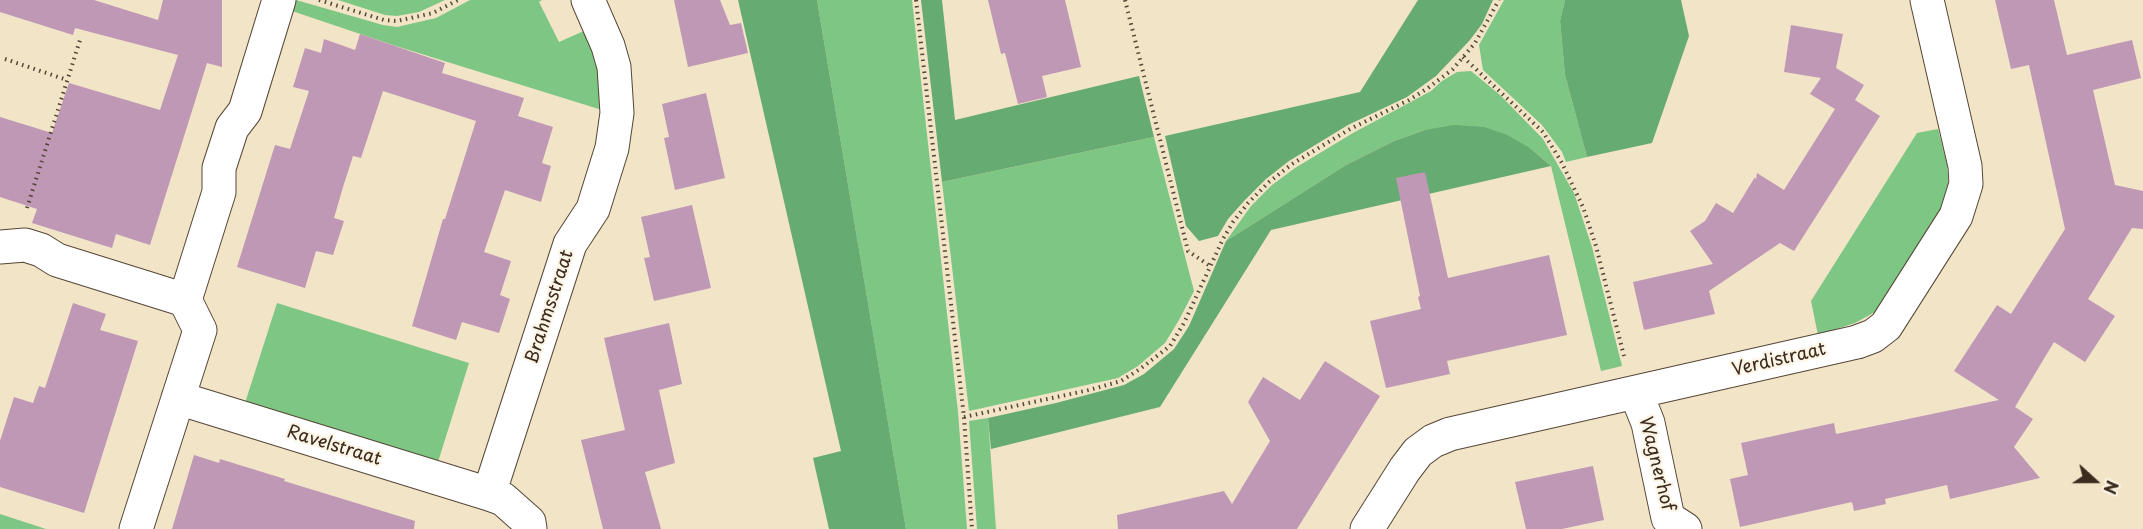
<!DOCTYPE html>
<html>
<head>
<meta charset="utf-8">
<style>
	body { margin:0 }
	#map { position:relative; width:2143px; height:529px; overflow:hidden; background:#f2e4c7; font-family:"Playpen Sans",sans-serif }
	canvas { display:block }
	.north { position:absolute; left:2065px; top:451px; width:60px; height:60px; -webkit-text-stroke:4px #fcf5e5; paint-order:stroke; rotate:111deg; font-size:16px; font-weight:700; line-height:24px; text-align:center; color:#3b2a1e }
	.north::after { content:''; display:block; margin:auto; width:21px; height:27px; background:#3b2a1e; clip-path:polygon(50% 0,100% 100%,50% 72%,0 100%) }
</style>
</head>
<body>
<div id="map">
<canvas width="2143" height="529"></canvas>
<div class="north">N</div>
</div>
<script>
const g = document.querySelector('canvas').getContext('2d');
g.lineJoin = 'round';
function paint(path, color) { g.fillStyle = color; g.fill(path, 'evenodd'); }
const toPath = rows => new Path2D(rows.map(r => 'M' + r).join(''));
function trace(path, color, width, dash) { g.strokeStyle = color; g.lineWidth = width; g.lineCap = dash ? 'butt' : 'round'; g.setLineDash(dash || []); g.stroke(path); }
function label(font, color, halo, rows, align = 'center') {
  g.font = font + ' "Playpen Sans",sans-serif'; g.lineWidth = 4.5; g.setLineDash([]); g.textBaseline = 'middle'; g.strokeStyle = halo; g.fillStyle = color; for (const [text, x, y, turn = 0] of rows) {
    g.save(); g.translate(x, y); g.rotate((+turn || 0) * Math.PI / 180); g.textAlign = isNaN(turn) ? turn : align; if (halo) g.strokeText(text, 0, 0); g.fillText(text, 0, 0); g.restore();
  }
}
const green = toPath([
	[296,0,383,25,397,27,436,18,470,0,542,0,539,2,559,42,586,30,599,69,602,110,396,46,292,11],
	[338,0,445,0,419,12,397,16,385,15],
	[817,0,912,0,958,412,967,529,906,529],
	[1504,0,1565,0,1560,21,1565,75,1587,157,1566,162,1562,152,1542,125,1483,70,1479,45],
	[1471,71,1500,95,1543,139,1574,193,1592,247,1622,366,1601,371,1551,166,1530,148,1425,130,1394,141,1346,165,1226,241,1251,206,1272,185,1295,168,1353,133,1431,91,1442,81,1457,72],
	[1938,129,1947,164,1948,177,1948,187,1942,208,1883,304,1875,312,1855,323,1818,335,1811,301,1917,133],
	[1154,137,1194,291,1179,320,1165,343,1138,366,1118,378,969,411,942,182],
	[277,303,469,363,438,462,245,403],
	[988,418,996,529,977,529,969,421],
	[0,514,46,529,0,529]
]);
const forest = toPath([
	[738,0,817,0,906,529,829,529,813,458,841,451],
	[921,0,942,0,955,120,1139,76,1154,137,942,182],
	[1418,0,1493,0,1482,24,1470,40,1436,76,1407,97,1348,125,1289,161,1266,179,1245,200,1228,219,1218,236,1199,241,1186,226,1165,136,1360,92],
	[1565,0,1681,0,1689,36,1652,143,1587,157,1565,75,1560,21],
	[1454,125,1484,127,1507,135,1530,148,1551,166,1271,230,1160,407,991,449,988,418,1056,403,1124,385,1144,374,1174,349,1189,326,1226,241,1346,165,1394,141,1425,130]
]);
const building = toPath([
	[0,0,94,0,158,20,163,0,222,0,222,67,207,63,150,245,116,234,112,248,32,223,37,209,0,197,0,117,52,133,69,83,160,110,178,55,75,28,73,35,0,12],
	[674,0,720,0,730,25,741,23,748,53,688,67],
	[988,0,1065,0,1081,67,1042,76,1047,97,1018,104,1005,53,1001,54],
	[1995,0,2054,0,2067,55,2132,40,2141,78,2093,90,2115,185,2143,191,2143,229,2132,228,2088,299,2115,316,2085,362,2054,342,2015,407,2033,419,2014,447,2040,478,1950,499,1947,485,1885,499,1886,504,1854,511,1852,502,1740,527,1730,479,1748,475,1741,443,1834,423,1836,434,1999,400,1954,371,1997,305,2011,314,2065,229,2029,65,2011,69],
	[1791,25,1843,34,1836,68,1864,85,1855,100,1880,116,1794,251,1780,243,1709,291,1715,314,1644,330,1633,282,1713,264,1690,231,1705,221,1716,203,1733,213,1755,177,1756,180,1757,173,1784,190,1835,109,1810,94,1821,78,1784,72],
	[360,34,445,63,442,73,524,98,518,116,553,127,542,163,551,166,541,202,505,190,484,252,511,261,500,295,510,299,499,333,462,322,456,340,412,326,443,219,445,219,476,121,383,91,361,158,353,156,343,187,334,218,344,221,333,255,316,251,305,288,237,267,275,145,290,149,309,91,293,87,305,48,321,53,324,39,355,50],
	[706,93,725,178,675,190,664,138,669,137,662,104],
	[1425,172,1448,278,1549,255,1567,335,1447,361,1450,374,1386,388,1370,321,1421,309,1418,297,1420,296,1396,178],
	[692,205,711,288,654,301,644,258,650,257,641,217],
	[73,303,106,314,100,330,138,341,84,513,0,487,0,441,14,397,33,403,39,386,45,388],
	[669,323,682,384,659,390,675,463,645,472,661,529,603,529,581,440,625,430,604,338],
	[1325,361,1380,396,1297,529,1118,529,1117,515,1224,491,1232,504,1270,441,1248,402,1263,377,1300,400],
	[194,455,219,463,220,459,285,479,284,481,415,521,414,529,172,529],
	[1593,466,1604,520,1562,529,1526,529,1515,482]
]);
const path = toPath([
	[319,0,384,20,397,21,433,13,458,0],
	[916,0,964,417,972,529],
	[1125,0,1188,251,1210,266],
	[1463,57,1543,132,1562,163,1583,207,1596,246,1624,356],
	[5,59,67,80],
	[27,208,80,40],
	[964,417,1089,390,1121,381,1140,369,1170,346,1184,323,1223,239,1233,222,1248,203,1269,182,1292,164,1350,129,1409,100,1428,88,1453,69,1475,43,1499,0]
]);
const minor = toPath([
	[0,247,25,245,41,250,57,260,185,300,200,330,136,529],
	[185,300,219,192,219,168,232,128,245,111,279,0],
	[1636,393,1648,423,1668,518,1685,529],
	[178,398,489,494],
	[530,529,529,522,503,499,489,494,570,244,593,209,612,148,617,113,614,67,608,46,588,0],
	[1367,529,1405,469,1418,452,1433,441,1450,434,1857,342,1873,336,1886,326,1956,216,1966,184,1965,166,1927,0]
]);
const streetNames = [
	["Brahmsstraat",550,307,-72],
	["Verdistraat",1779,360,-13],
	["Ravelstraat",334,446,17],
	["Wagnerhof",1656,464,76]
];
paint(green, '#7dc683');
paint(forest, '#66ab71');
paint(building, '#bf98b6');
trace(minor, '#564637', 35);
trace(path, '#564637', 4, [1.5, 4.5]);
trace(minor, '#fff', 33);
label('18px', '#3b2a1e', '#fcf5e5', streetNames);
</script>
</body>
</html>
